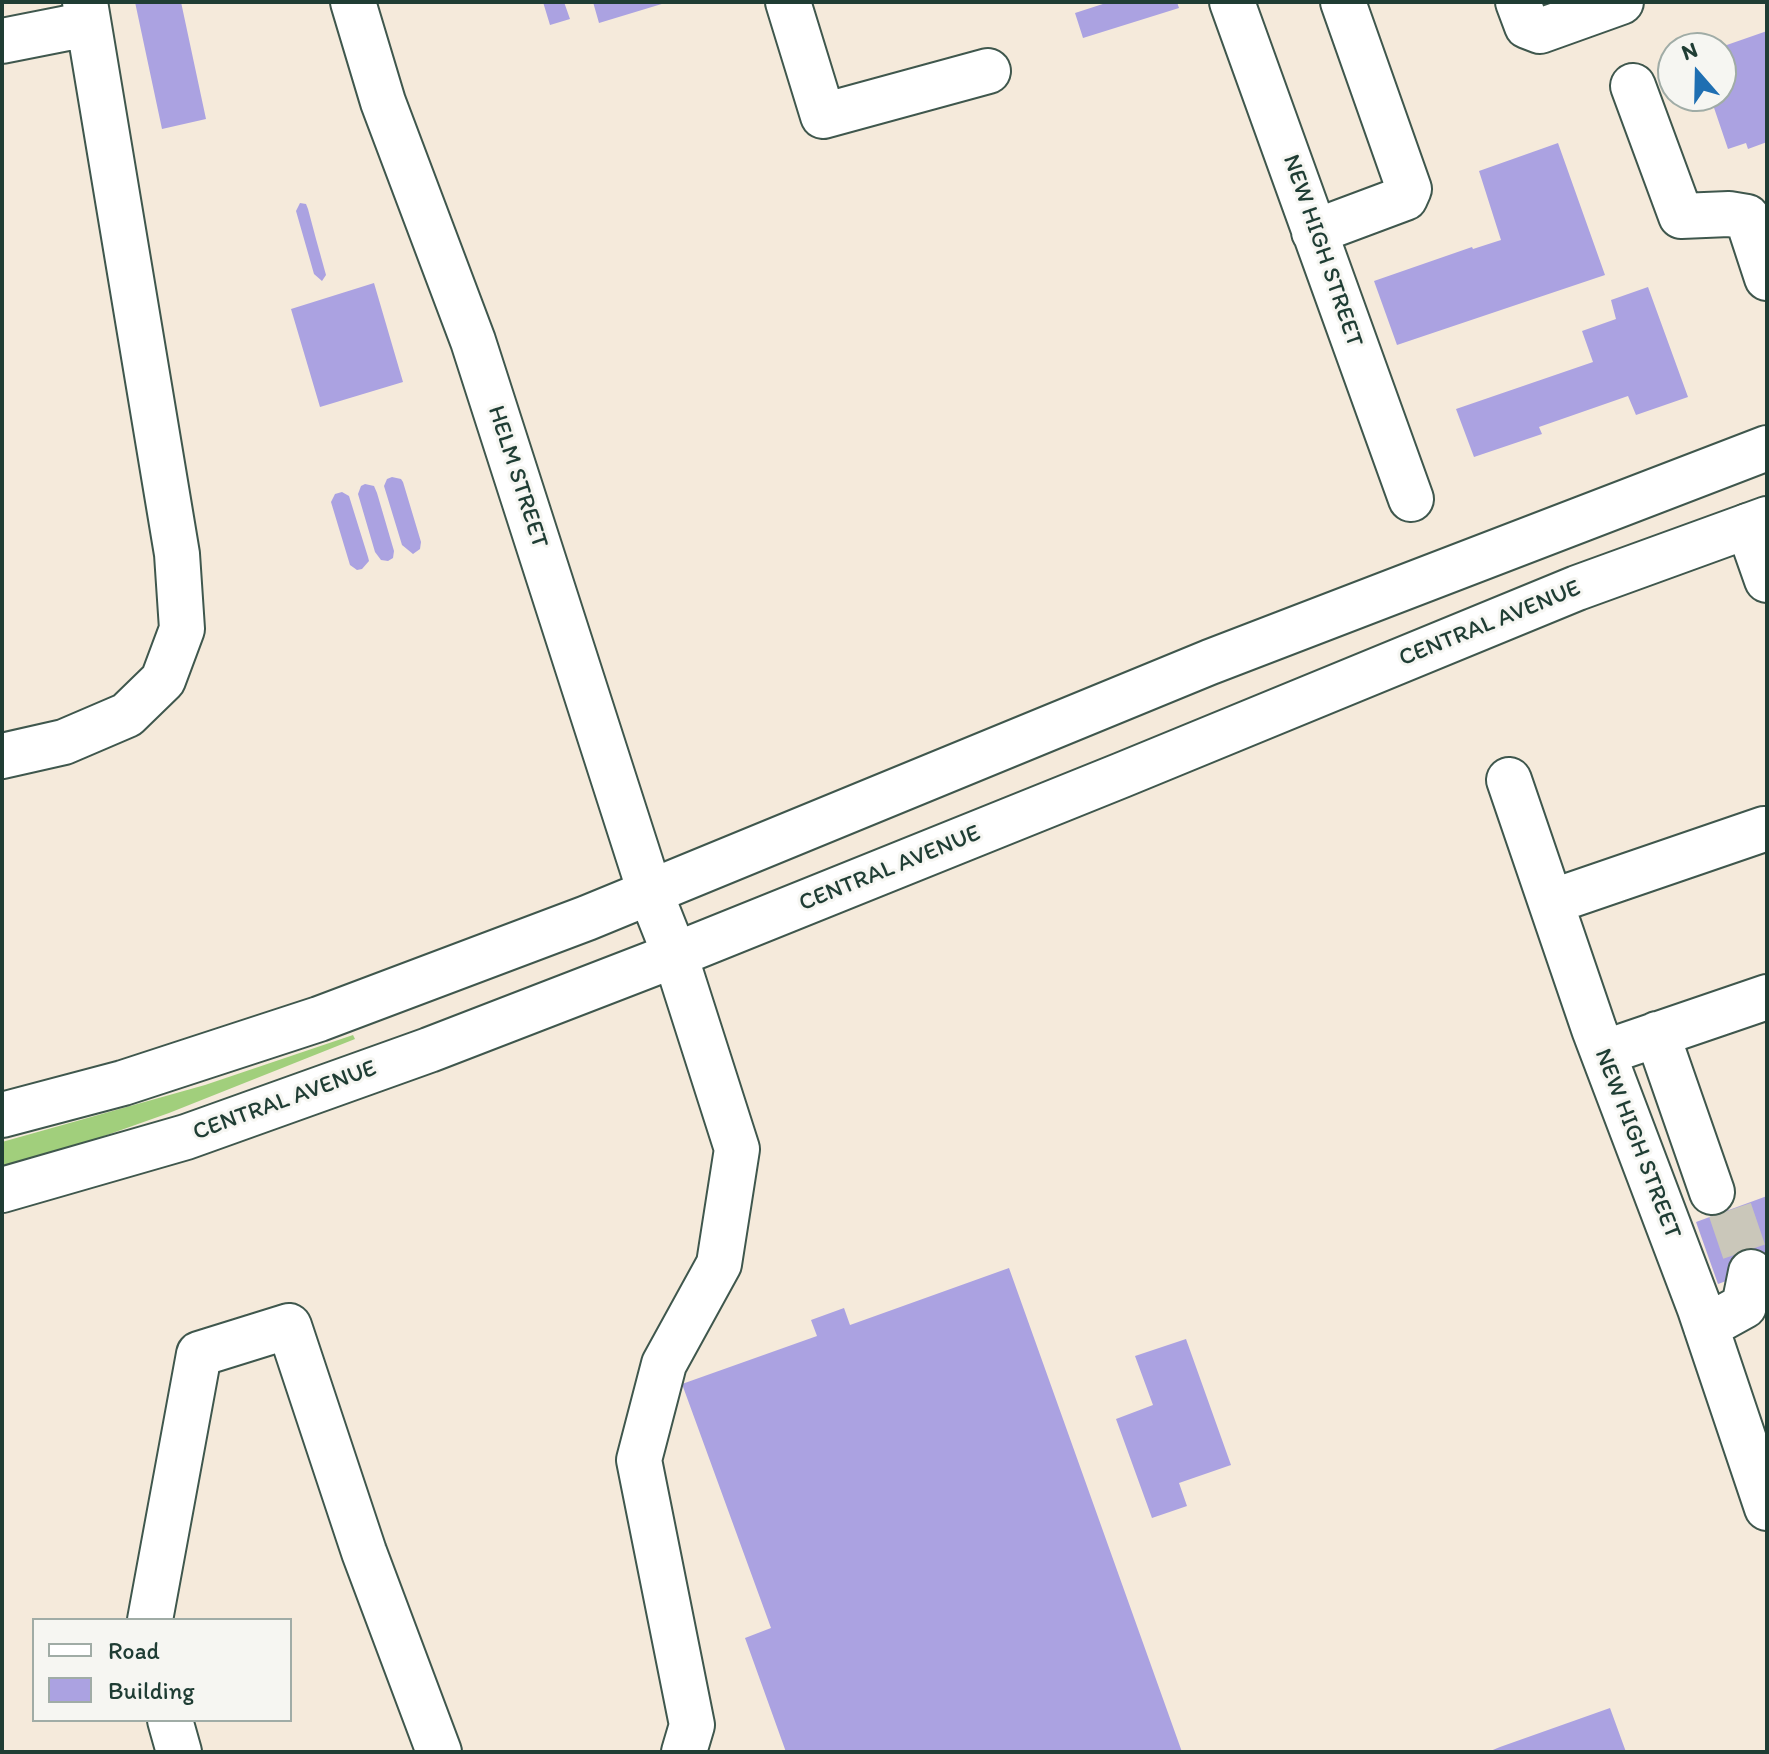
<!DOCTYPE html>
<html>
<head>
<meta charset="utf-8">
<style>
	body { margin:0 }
	#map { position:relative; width:1769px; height:1754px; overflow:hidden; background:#f5eadb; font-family:Itim,sans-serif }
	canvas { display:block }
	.frame { position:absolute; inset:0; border:4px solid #1f3d34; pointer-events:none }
	.legend { position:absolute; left:32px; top:1618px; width:260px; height:104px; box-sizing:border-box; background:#f6f6f2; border:2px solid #a0aca6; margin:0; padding:10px 14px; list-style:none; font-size:24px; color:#1f3d34 }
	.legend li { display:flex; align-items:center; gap:16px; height:40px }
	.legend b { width:40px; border:2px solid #a0aca6 }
	.north { position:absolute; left:1657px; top:32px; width:80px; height:80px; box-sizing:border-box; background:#f6f6f2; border:2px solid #a0aca6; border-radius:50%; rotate:340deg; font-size:22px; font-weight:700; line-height:32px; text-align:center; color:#1f3d34 }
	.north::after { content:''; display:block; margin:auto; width:28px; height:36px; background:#1f6fb2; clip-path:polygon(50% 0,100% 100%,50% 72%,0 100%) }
</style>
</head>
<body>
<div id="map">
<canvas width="1769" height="1754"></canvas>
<div class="frame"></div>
<ul class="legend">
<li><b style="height:10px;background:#fff"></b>Road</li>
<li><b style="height:22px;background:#aba2e1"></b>Building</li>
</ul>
<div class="north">N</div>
</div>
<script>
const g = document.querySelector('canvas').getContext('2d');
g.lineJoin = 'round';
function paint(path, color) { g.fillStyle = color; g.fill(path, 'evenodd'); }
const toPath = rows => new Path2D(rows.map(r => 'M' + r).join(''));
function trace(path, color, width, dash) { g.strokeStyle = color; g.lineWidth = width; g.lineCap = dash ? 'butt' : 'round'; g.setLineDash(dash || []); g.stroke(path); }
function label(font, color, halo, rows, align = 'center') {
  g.font = font + ' Itim,sans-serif'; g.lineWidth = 6; g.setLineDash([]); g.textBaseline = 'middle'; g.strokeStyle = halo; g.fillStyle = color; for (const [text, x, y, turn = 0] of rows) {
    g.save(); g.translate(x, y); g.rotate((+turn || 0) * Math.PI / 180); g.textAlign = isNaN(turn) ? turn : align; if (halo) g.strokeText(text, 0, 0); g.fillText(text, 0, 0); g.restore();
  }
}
const green = toPath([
	[353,1035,355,1039,169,1113,76,1146,2,1167,2,1142,205,1085]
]);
const building = toPath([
	[135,2,181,2,206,119,162,129],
	[543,2,564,2,570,19,550,25],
	[593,2,664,2,665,3,599,23],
	[1109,2,1177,2,1179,8,1083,38,1075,13],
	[1767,31,1767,142,1748,149,1746,143,1728,149,1710,96,1721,96,1721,47],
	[1558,143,1605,275,1397,345,1374,281,1472,247,1473,249,1501,240,1479,171],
	[300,203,306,204,308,209,316,239,326,275,322,281,314,274,296,211],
	[374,283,403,382,320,407,291,309],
	[1648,287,1688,397,1636,415,1628,396,1539,427,1542,434,1474,457,1456,409,1593,362,1582,331,1616,319,1611,300],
	[392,477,401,479,403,482,421,542,420,549,413,554,402,545,384,486,387,479],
	[365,484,374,486,377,493,394,551,393,558,388,561,381,560,375,552,358,494,361,486],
	[342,492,349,496,368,557,369,561,362,569,357,570,350,565,331,502,335,494],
	[1767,1196,1767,1266,1718,1284,1696,1222],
	[1009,1268,1182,1752,786,1752,745,1638,771,1628,682,1384,817,1336,811,1320,844,1308,850,1325],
	[1186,1339,1231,1465,1179,1483,1187,1506,1152,1518,1116,1419,1153,1405,1135,1356],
	[1610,1708,1626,1752,1488,1752,1500,1747]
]);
const minorTunnel = toPath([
	[1730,1210,1751,1272]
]);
const minor = toPath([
	[353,2,383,102,473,341,650,892,675,955,737,1149,719,1264,664,1364,639,1460,692,1725,684,1752],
	[788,2,823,116,988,71],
	[1232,2,1411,499],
	[1518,2,1527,26,1540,31,1621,2],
	[2,41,88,24],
	[1633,86,1681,216,1729,214,1747,217,1767,278],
	[1314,232,1405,198,1409,189,1343,2],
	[1748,526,1767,580],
	[2,756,64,742,127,715,163,680,182,629,177,554,85,2],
	[1509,780,1594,1029,1700,1309,1767,1508],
	[1551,902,1764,829],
	[1657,1034,1712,1192],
	[1603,1053,1767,997],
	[1706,1327,1744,1306,1751,1272],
	[150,1620,199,1354,289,1326,364,1552,439,1752],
	[170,1720,179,1752]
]);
const major = toPath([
	[2,1115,123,1083,319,1019,587,918,1210,662,1767,448],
	[2,1190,186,1137,429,1050,675,955,1122,775,1577,588,1767,519]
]);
const streetNames = [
	["NEW HIGH STREET",1322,251,71],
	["HELM STREET",517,477,72],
	["CENTRAL AVENUE",1490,624,-22],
	["CENTRAL AVENUE",890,869,-22],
	["CENTRAL AVENUE",285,1101,-20],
	["NEW HIGH STREET",1637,1144,69]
];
paint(green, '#a1cf7c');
paint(building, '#aba2e1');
trace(minorTunnel, '#cac7ba', 44, [44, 22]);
trace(minor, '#3f574d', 48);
trace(major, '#3f574d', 48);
trace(minor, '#fff', 44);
trace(major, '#fff', 44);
label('24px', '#1f3d34', '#f6f6f2', streetNames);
</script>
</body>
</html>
